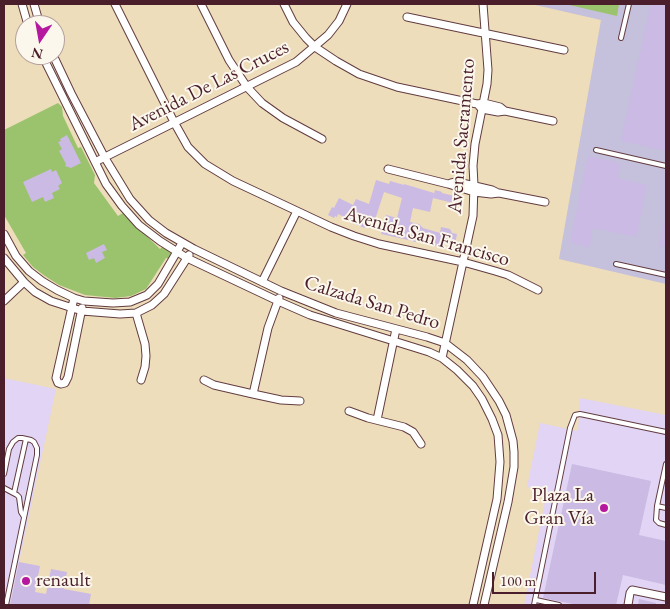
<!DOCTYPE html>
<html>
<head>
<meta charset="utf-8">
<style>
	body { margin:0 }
	#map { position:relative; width:670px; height:609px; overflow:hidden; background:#edddba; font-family:"EB Garamond",serif }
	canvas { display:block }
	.frame { position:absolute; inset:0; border:5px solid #4a1f2b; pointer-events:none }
	.north { position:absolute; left:15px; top:15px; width:50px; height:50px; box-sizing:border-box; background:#fbf7ec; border:1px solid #b4a19f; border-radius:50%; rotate:192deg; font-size:14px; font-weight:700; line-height:20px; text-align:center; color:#4a1f2b }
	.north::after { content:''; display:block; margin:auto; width:18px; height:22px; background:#b5179e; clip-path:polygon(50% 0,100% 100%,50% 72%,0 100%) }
	.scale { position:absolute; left:492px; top:572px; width:104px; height:22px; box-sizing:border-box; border:2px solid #4a1f2b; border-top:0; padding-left:6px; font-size:15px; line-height:18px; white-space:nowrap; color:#4a1f2b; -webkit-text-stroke:4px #fbf7ec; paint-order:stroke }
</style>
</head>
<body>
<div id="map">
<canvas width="670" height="609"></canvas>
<div class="frame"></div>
<div class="north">N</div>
<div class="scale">100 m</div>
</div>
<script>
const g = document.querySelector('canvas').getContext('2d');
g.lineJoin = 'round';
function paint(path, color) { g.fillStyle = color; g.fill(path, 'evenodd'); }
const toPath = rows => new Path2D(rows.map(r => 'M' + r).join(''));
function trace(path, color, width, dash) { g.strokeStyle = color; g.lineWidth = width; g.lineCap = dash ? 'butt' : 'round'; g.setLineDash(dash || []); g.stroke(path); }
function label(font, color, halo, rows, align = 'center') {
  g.font = font + ' "EB Garamond",serif'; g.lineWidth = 4; g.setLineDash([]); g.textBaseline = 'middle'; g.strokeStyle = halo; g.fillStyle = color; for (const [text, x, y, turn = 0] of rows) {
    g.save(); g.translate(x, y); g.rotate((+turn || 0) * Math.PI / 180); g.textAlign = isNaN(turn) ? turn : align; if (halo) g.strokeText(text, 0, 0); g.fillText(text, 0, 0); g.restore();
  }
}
const built = toPath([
	[4,378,56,389,10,605,4,605],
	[580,398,666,415,666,605,524,605,547,491,527,487,540,423,578,431]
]);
const industrial = toPath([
	[531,4,666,4,666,284,559,259,601,20]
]);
const green = toPath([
	[565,4,619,4,617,16],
	[58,103,62,107,63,116,78,148,81,147,95,175,94,183,118,216,123,213,160,249,162,247,173,254,169,259,166,258,146,289,131,296,115,298,85,295,59,285,45,276,33,267,23,255,26,253,4,215,4,130]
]);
const building = toPath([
	[651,4,666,4,666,151,621,141],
	[67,135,81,163,71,168,65,166,66,164,59,151,62,149,58,142,61,141,60,139],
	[588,156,620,163,617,178,647,185,636,237,593,228,589,247,570,242],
	[51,169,52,172,56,170,62,183,58,186,60,189,52,193,54,198,45,202,43,197,32,202,23,182],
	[376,180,389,184,390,181,404,185,404,184,434,193,430,212,413,208,410,222,419,224,423,228,440,233,441,227,450,229,452,233,457,234,455,244,445,242,444,248,430,245,429,243,421,241,414,242,413,241,381,234,386,215,397,218,402,198,384,192,372,229,365,227,365,228,347,221,348,219,338,214,337,217,335,216,334,218,328,215,332,207,334,208,339,198,353,205,356,199,369,204],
	[435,190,442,192,442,193,463,198,461,205,433,198],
	[664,222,666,222,666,247,659,246],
	[104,244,107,250,102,252,105,258,96,263,94,258,89,260,86,253],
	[572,464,651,481,639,535,666,541,666,585,623,575,616,605,578,605,543,598],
	[19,562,40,566,35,592,46,594,51,569,67,572,64,589,91,594,89,605,10,605],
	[639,599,656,603,656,605,638,605]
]);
const lane = toPath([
	[621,38,629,4],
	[596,150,666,166],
	[616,264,666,275],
	[666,464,657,506,656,520,659,523,666,525],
	[4,474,9,449,13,442,18,438,22,438,31,440,34,442,37,448,37,455,6,605],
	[4,488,17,495,19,497,21,512,24,517],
	[14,493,26,439],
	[657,506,666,508],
	[536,600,559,605],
	[534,605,570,428,575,415,580,414,666,432]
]);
const street = toPath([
	[22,4,28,25],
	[34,4,40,25],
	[115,4,174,122,188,147,205,164,233,181,331,227,354,236,379,244,463,262,495,271,508,275,538,290],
	[201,4,229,60,247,87,262,103,283,118,322,139],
	[284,4,293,22,306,38,315,47,336,61,359,74,397,87,477,104,484,103,500,107,505,111],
	[407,17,564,50],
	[42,55,106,184,122,206,139,225,160,241,187,258,278,301,310,315,429,352,442,358,457,370,473,386,482,399,492,419,498,435,500,462,497,499,473,605],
	[53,55,71,93,105,158,130,199,149,220,166,233,194,249,281,291,336,313,427,337,445,343,467,360,483,377,499,401,506,415,513,441,514,452,514,467,508,502,484,605],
	[479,106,482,109,498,112,505,111,553,121],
	[95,162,296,62,328,35,339,21,347,4],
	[388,169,448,184,474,192,491,194,499,193,545,202],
	[451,183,456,182,462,183,492,190,496,192],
	[4,234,16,256,29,271,42,281,57,290,74,298,84,301,113,303,130,302,147,295,158,284,182,243],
	[4,258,24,282,35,292,51,301,82,311,120,314,136,313,152,305,164,294,189,255],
	[262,282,297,211],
	[74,298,56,378,58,383,61,384,65,383,68,377,82,308],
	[4,301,24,282],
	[136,313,145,344,146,356,145,367,141,380],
	[442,358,473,216,474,185,473,166,475,144,487,84,488,70,483,4],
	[204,380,214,385,253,394,281,400,300,401],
	[253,394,268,328,279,298],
	[349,411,368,418,404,427,413,432,421,444],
	[377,420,396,329],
	[628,605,630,593,632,590,666,597]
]);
const markers = [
	[604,508,5,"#b5179e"],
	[26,581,5,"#b5179e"]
];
const streetNames = [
	["Avenida De Las Cruces",209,86,-27],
	["Avenida Sacramento",462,136,-85],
	["Avenida San Francisco",427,237,16],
	["Calzada San Pedro",372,303,17]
];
const poiNames = [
	["Plaza La",594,496],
	["Gran Vía",594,519],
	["renault",36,581,"left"]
];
paint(built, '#e1d4f4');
paint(industrial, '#c5c0db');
paint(green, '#9bc26d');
paint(building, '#cabae4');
trace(lane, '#623c40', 6);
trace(street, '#623c40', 9);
trace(lane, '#fff', 4);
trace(street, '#fff', 7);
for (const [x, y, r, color] of markers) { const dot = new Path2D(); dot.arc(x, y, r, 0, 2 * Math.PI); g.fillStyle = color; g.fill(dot); trace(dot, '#fbf7ec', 2); }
label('20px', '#4a1f2b', '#fbf7ec', streetNames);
label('20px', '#4a1f2b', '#fbf7ec', poiNames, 'right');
</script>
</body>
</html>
